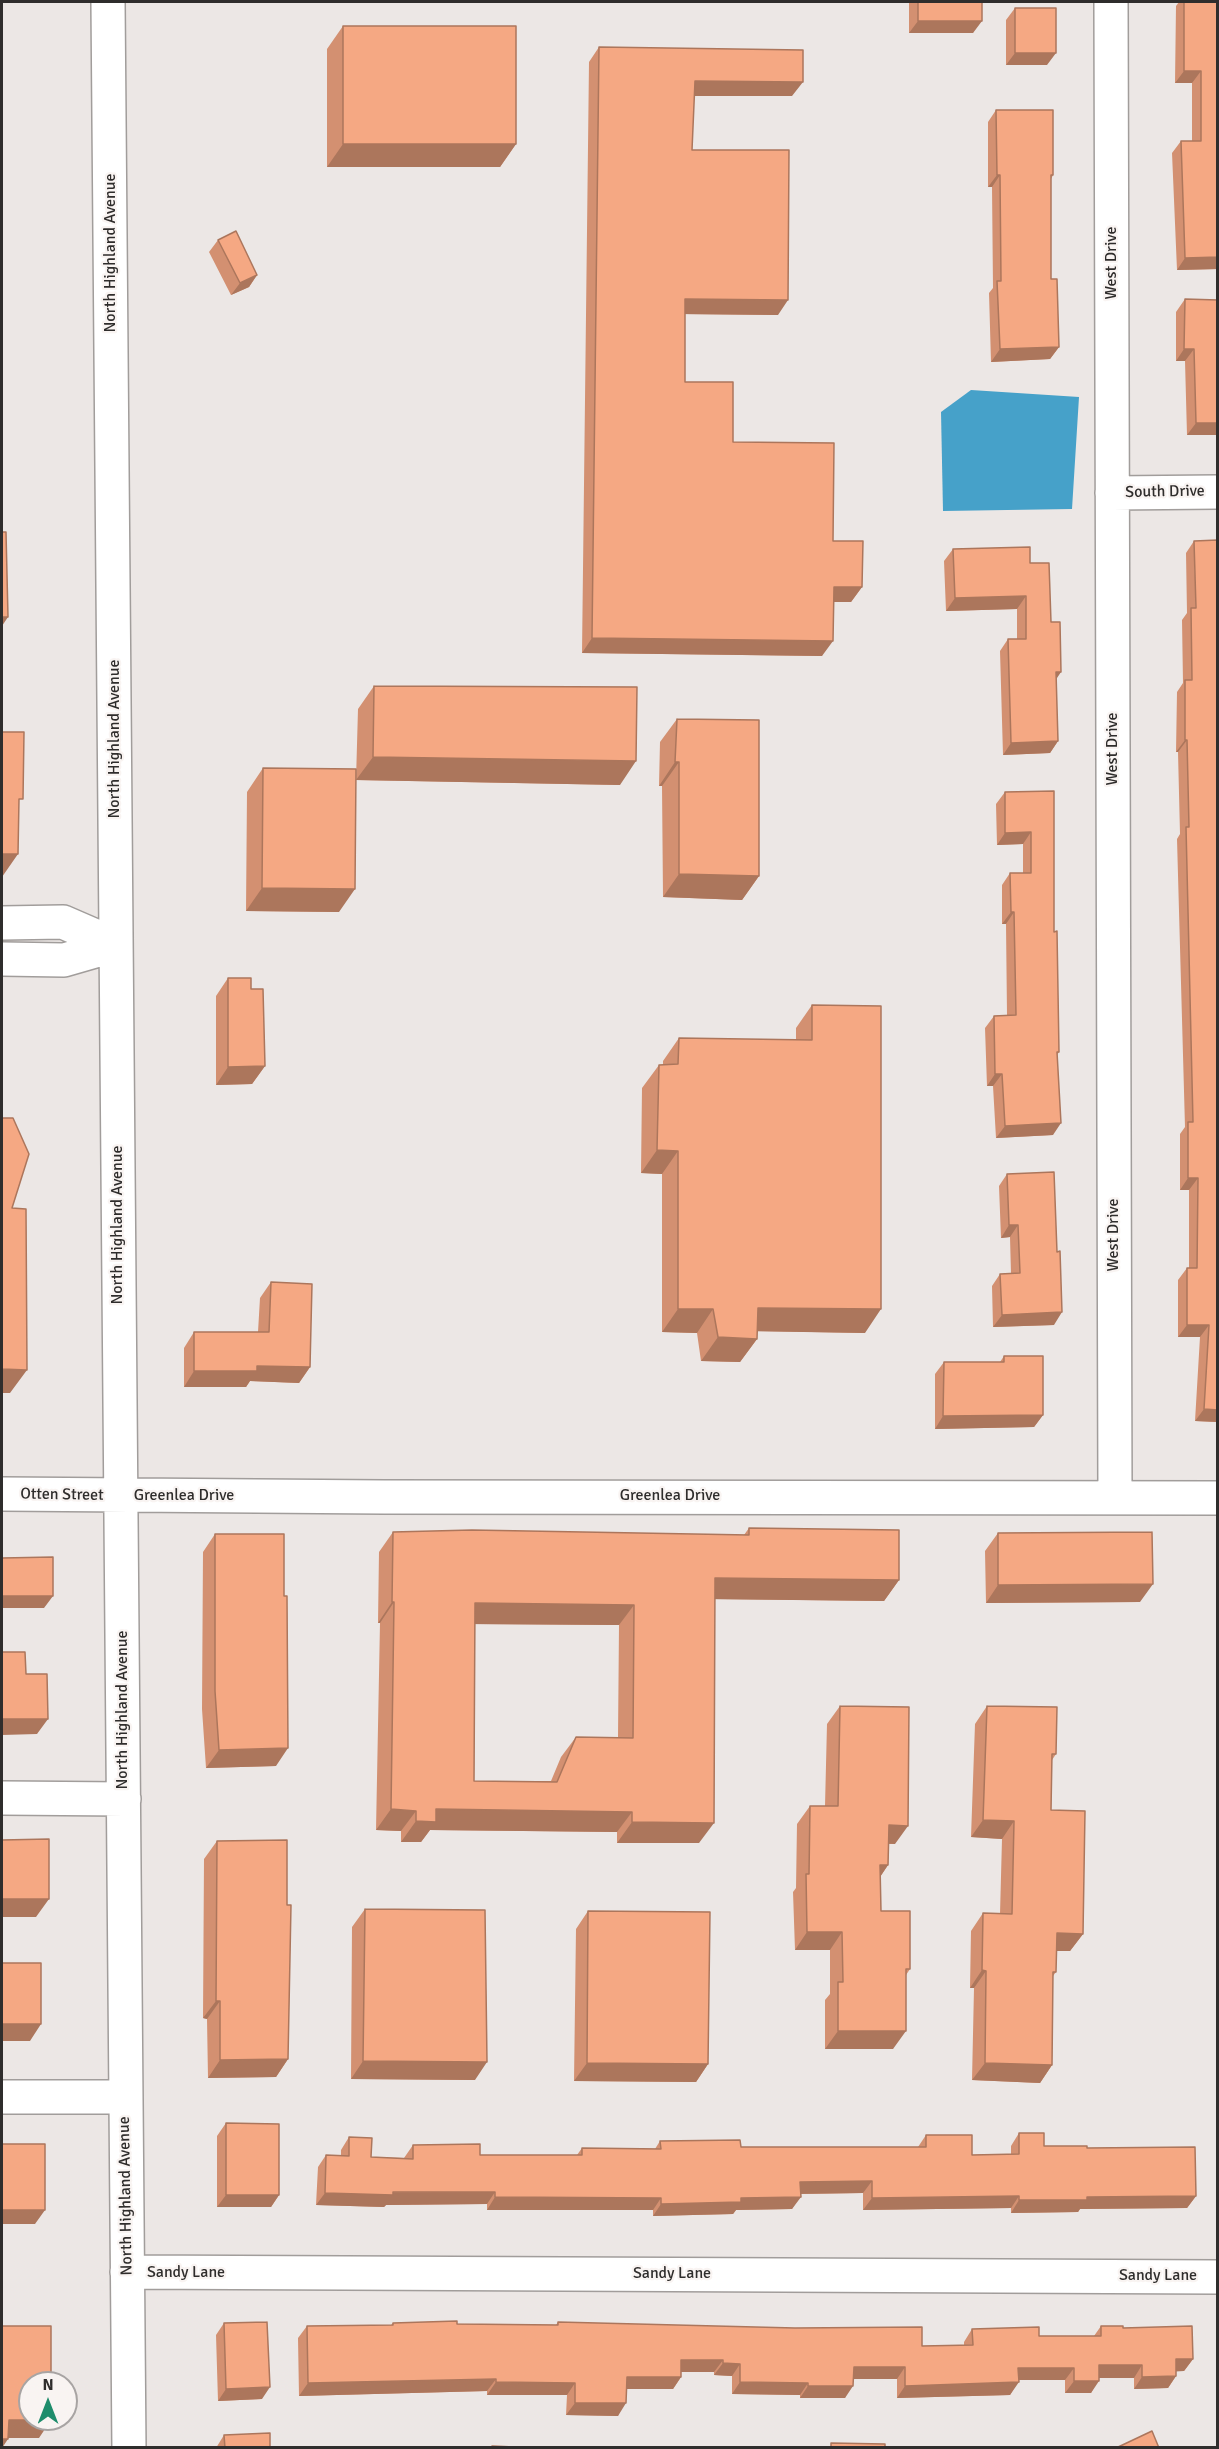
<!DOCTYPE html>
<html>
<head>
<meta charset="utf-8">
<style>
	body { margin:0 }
	#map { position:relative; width:1219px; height:2449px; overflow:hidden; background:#ece7e5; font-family:Signika,sans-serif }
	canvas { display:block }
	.frame { position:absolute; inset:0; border:3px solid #2f2d2c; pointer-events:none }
	.north { position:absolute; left:18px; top:2371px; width:60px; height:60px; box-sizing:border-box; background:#f9f4f2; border:2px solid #a8a4a3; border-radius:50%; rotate:0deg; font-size:16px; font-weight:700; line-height:24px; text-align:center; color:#2f2d2c }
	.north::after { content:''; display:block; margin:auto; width:21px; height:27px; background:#1e8c6b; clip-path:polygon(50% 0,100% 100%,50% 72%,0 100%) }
</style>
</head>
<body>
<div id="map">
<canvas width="1219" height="2449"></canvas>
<div class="frame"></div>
<div class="north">N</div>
</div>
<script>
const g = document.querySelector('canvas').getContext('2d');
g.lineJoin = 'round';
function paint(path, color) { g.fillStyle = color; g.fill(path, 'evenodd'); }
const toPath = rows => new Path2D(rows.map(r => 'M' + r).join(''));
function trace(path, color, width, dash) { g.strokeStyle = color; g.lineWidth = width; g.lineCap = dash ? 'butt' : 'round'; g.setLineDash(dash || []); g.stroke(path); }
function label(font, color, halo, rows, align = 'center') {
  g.font = font + ' Signika,sans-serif'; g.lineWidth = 4.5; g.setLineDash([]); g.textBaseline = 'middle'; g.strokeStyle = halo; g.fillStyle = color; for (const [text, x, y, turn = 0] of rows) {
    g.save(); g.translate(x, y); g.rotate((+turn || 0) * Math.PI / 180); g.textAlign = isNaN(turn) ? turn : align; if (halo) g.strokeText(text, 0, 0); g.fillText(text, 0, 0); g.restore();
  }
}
const water = toPath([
	[971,390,1079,397,1072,509,943,511,941,412]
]);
const minor = toPath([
	[108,2,129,2448],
	[1111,2,1115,1497],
	[1112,493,1218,492],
	[2,923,63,922,116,945],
	[2,959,64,960,116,945],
	[2,1494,384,1497,1218,1498],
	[2,1798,124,1799],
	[2,2097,126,2097],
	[127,2272,1218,2277]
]);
const wall = toPath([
	[909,2,982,2,973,33,909,33],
	[1179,2,1218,2,1218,269,1177,270,1172,153,1181,141,1192,141,1192,83,1175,83,1176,6],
	[1015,8,1047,65,1006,65,1006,20],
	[343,26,516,144,500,167,327,167,327,49],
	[599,47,792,96,694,96,692,150,778,315,685,314,685,382,733,442,833,541,862,587,851,602,833,602,822,656,582,653,589,62],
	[996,110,1053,175,1051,179,1051,279,1059,347,1050,359,991,362,989,293,993,288,992,187,988,187,988,122],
	[218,240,257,275,249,287,231,295,209,252],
	[1185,299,1218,300,1218,435,1187,435,1185,361,1176,361,1176,312],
	[1194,541,1218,1422,1195,1421,1200,1337,1178,1337,1178,1280,1187,1268,1189,1268,1189,1190,1180,1190,1180,1134,1185,1127,1177,839,1180,834,1178,752,1176,752,1177,692,1183,683,1182,620,1187,613,1186,553],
	[953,549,1030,563,1051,622,1056,679,1058,741,1050,753,1003,755,1000,651,1008,639,1017,639,1017,609,946,611,944,561],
	[374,686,620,785,356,780,358,709],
	[677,719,759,876,742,900,663,897,662,786,659,786,660,742],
	[263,768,339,912,246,911,247,792],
	[1054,791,1054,932,1059,1052,1057,1055,1053,1135,996,1138,993,1086,987,1086,985,1028,994,1016,1007,1015,1006,924,1002,924,1002,885,1010,873,1023,873,1023,844,997,845,996,804,1005,792],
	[228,978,251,989,265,1066,252,1084,216,1085,216,996],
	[812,1005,865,1333,757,1331,757,1339,740,1362,701,1361,697,1333,662,1332,662,1174,641,1173,642,1088,659,1065,663,1065,663,1061,679,1038,796,1040,796,1028],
	[1007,1174,1054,1325,993,1327,992,1286,1000,1274,1011,1274,1010,1237,1001,1238,999,1186],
	[271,1282,310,1367,299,1383,250,1381,246,1387,184,1387,184,1348,194,1332,258,1332,260,1298],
	[1004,1356,1043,1415,1034,1427,935,1429,935,1374,944,1362,1000,1362],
	[749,1528,899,1580,884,1601,715,1599,699,1843,617,1843,617,1832,430,1830,421,1842,401,1842,401,1831,376,1830,380,1623,378,1623,379,1552,393,1532,744,1535],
	[475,1624,619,1625,618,1737,576,1737,561,1757,551,1781,474,1781],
	[998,1533,1140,1602,986,1603,985,1551],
	[215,1534,276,1766,206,1768,202,1709,203,1552],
	[840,1706,895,1844,889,1844,888,1865,880,1877,881,1911,910,1969,906,1975,893,2049,825,2049,825,2000,830,1994,830,1950,795,1950,793,1892,796,1888,797,1824,810,1806,825,1806,827,1724],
	[987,1706,1056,1754,1052,1760,1051,1810,1083,1934,1070,1951,1056,1951,1056,1972,1053,1976,1052,2065,1040,2083,972,2080,974,1988,970,1988,971,1931,983,1913,1000,1914,1002,1839,971,1837,975,1724],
	[217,1841,288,2059,276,2077,208,2078,207,2019,203,2018,204,1859],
	[365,1909,475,2080,351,2079,352,1927],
	[588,1911,708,2064,696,2082,574,2081,576,1929],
	[226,2123,279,2195,271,2207,217,2207,217,2136],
	[1019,2133,1044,2146,1087,2148,1196,2196,1187,2208,1080,2209,1078,2212,1011,2213,1011,2208,863,2210,863,2193,801,2194,792,2209,736,2210,733,2214,653,2216,653,2210,487,2210,487,2204,386,2205,384,2207,316,2205,318,2167,326,2155,341,2156,341,2150,349,2137,371,2157,404,2158,413,2145,480,2155,577,2155,582,2148,655,2149,660,2141,741,2147,918,2147,926,2135,972,2155,1011,2154,1011,2146],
	[558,2322,922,2346,964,2345,964,2342,972,2329,1039,2336,1094,2336,1101,2326,1123,2328,1193,2359,1184,2371,1176,2371,1176,2376,1168,2388,1134,2389,1134,2378,1099,2378,1091,2393,1065,2393,1065,2380,1019,2380,1010,2395,897,2398,897,2379,853,2379,845,2398,800,2398,800,2395,732,2394,732,2376,714,2375,714,2372,681,2372,681,2377,673,2389,627,2389,618,2416,566,2415,567,2395,487,2395,487,2391,299,2396,298,2338,307,2326,391,2325,393,2323,556,2325],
	[224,2323,262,2399,218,2401,216,2335],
	[224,2435,270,2448,216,2448]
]);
const shadedWall = toPath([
	[918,21,982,21,973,33,909,33],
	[1015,53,1056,53,1047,65,1006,65],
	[1184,71,1201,71,1192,83,1175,83],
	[695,81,803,82,792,96,684,96],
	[343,144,516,144,500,167,327,167],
	[997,175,1000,175,992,187,988,187],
	[1218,257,1218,269,1177,270,1185,258],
	[257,275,249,287,231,295,240,283],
	[685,299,788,300,778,315,675,314],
	[1059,347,1050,359,991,362,1000,349],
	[1184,349,1194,349,1185,361,1176,361],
	[1196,423,1218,423,1218,435,1187,435],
	[834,587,862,587,851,602,823,602],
	[1026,596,1017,609,946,611,955,598],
	[2,617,8,617,2,626],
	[592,638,833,641,822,656,582,653],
	[1056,672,1061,672,1053,684],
	[1185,740,1187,740,1178,752,1176,752],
	[1058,741,1050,753,1003,755,1011,743],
	[373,757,636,761,620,785,356,780],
	[675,762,679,762,662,786,659,786],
	[1031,832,1023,844,997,845,1005,833],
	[2,854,18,854,2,877],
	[679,874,759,876,742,900,663,897],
	[262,888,355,889,339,912,246,911],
	[1011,912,1014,912,1006,924,1002,924],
	[265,1066,252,1084,216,1085,228,1067],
	[995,1074,1002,1074,993,1086,987,1086],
	[1061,1123,1053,1135,996,1138,1005,1126],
	[657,1150,678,1151,662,1174,641,1173],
	[1188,1178,1198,1178,1189,1190,1180,1190],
	[1009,1225,1018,1225,1010,1237,1001,1238],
	[758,1308,881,1309,865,1333,742,1331],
	[678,1309,713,1309,697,1333,662,1332],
	[1062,1312,1054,1325,993,1327,1002,1315],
	[1187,1325,1209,1325,1200,1337,1178,1337],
	[718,1337,757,1339,740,1362,701,1361],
	[257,1366,310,1367,299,1383,250,1381,246,1387,184,1387,194,1371],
	[2,1369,27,1370,10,1393,2,1393],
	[1204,1409,1218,1410,1218,1422,1195,1421],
	[1043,1415,1034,1427,935,1429,943,1416],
	[715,1578,899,1580,884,1601,701,1599],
	[1153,1584,1140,1602,986,1603,998,1585],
	[2,1596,53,1596,44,1608,2,1608],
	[392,1602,394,1602,380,1623,378,1623],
	[475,1603,634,1605,619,1625,461,1624],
	[2,1719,48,1719,37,1734,2,1735],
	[288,1748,276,1766,206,1768,219,1750],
	[391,1809,416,1811,401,1831,376,1830],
	[436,1809,632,1812,617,1832,430,1830,421,1842,401,1842,416,1821],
	[983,1820,1014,1821,1002,1839,971,1837],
	[632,1822,714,1823,699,1843,617,1843],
	[889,1825,908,1826,895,1844,876,1843],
	[880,1865,888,1865,876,1883],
	[2,1899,49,1899,36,1917,2,1917],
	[807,1932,842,1932,830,1950,795,1950],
	[1057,1933,1083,1934,1070,1951,1044,1951],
	[982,1970,986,1971,974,1988,970,1988],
	[216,2001,220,2001,207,2019,203,2018],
	[2,2024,41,2024,30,2041,2,2041],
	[838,2031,906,2031,893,2049,825,2049],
	[288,2059,276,2077,208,2078,220,2060],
	[363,2061,487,2062,475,2080,351,2079],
	[587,2063,708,2064,696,2082,574,2081],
	[985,2063,1052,2065,1040,2083,972,2080],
	[872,2181,863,2193,792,2194,800,2182],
	[495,2192,487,2204,386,2205,384,2207,316,2205,325,2193],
	[226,2195,279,2195,271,2207,217,2207],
	[1019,2196,1011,2208,863,2210,872,2198],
	[1196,2196,1187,2208,1080,2209,1078,2212,1011,2213,1019,2200,1087,2197],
	[495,2197,661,2198,653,2210,487,2210],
	[801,2197,792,2209,736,2210,733,2214,653,2216,661,2204,741,2198],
	[2,2210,45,2210,35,2224,2,2224],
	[1176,2359,1193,2359,1184,2371,1167,2372],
	[681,2360,723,2360,714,2372,673,2372],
	[723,2363,740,2364,732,2376,714,2375],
	[1099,2365,1142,2365,1134,2378,1091,2378],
	[854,2367,905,2367,897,2379,845,2379],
	[1018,2368,1074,2368,1065,2380,1010,2380],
	[1176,2376,1168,2388,1134,2389,1142,2377],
	[627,2377,681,2377,673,2389,618,2389],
	[496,2379,487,2391,299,2396,308,2383],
	[1074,2381,1099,2381,1091,2393,1065,2393],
	[496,2382,575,2383,567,2395,487,2395],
	[740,2382,808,2383,800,2395,732,2394],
	[1019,2382,1010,2395,897,2398,905,2386],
	[808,2386,853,2386,845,2398,800,2398],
	[270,2387,262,2399,218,2401,226,2389],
	[575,2403,626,2403,618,2416,566,2415],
	[9,2420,51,2420,39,2438,2,2438],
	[2,2439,8,2439,2,2448]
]);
const building = toPath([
	[918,2,982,2,982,21,918,21,918,2],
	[1184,2,1218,2,1218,257,1185,258,1181,141,1201,141,1201,71,1184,71,1184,2],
	[1015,8,1056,8,1056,53,1015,53,1015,8],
	[343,26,516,26,516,144,343,144,343,26],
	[599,47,803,50,803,82,695,81,692,150,789,150,788,300,685,299,685,382,733,382,733,442,834,443,833,541,863,541,862,587,834,587,833,641,592,638,599,47],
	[996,110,1053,110,1053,175,1051,175,1051,279,1057,279,1059,347,1000,349,997,281,1001,281,1000,175,997,175,996,110],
	[236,231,257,275,240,283,218,240,236,231],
	[1185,299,1218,300,1218,423,1196,423,1194,349,1184,349,1185,299],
	[2,532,6,532,8,617,2,617,2,532],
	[1218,540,1218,1410,1204,1409,1209,1325,1187,1325,1187,1268,1197,1268,1198,1178,1188,1178,1188,1122,1193,1122,1186,827,1189,827,1187,740,1185,740,1185,680,1192,680,1191,608,1196,608,1194,541,1218,540],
	[1030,547,1030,563,1049,563,1051,622,1060,622,1061,672,1056,672,1058,741,1011,743,1008,639,1026,639,1026,596,955,598,953,549,1030,547],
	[374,686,637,687,636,761,373,757,374,686],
	[677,719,759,720,759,876,679,874,679,762,675,762,677,719],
	[2,732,24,732,23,799,19,799,18,854,2,854,2,732],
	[263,768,356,769,355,889,262,888,263,768],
	[1054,791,1054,932,1057,931,1059,1052,1057,1052,1061,1123,1005,1126,1002,1074,995,1074,994,1016,1016,1015,1014,912,1011,912,1010,873,1031,873,1031,832,1005,833,1005,792,1054,791],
	[228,978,251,978,251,989,263,989,265,1066,228,1067,228,978],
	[812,1005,881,1006,881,1309,758,1308,757,1339,718,1337,713,1309,678,1309,678,1151,657,1150,659,1065,678,1064,679,1038,812,1040,812,1005],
	[2,1118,13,1118,29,1154,12,1208,26,1209,27,1370,2,1369,2,1118],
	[1054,1172,1057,1252,1060,1251,1062,1312,1002,1315,1000,1274,1020,1273,1018,1225,1009,1225,1007,1174,1054,1172],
	[271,1282,312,1284,310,1367,257,1366,257,1371,194,1371,194,1332,269,1332,271,1282],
	[1004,1356,1043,1356,1043,1415,943,1416,944,1362,1004,1362,1004,1356],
	[749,1528,899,1530,899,1580,715,1578,714,1823,632,1822,632,1812,436,1809,436,1822,416,1821,416,1811,391,1809,394,1602,392,1602,393,1532,472,1530,749,1535,749,1528],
	[475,1603,634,1605,633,1738,576,1737,557,1782,474,1781,475,1603],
	[1152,1532,1153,1584,998,1585,998,1533,1152,1532],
	[215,1534,284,1534,284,1596,287,1596,288,1748,219,1750,215,1691,215,1534],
	[53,1557,53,1596,2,1596,2,1558,53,1557],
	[2,1652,25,1652,26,1674,47,1674,48,1719,2,1719,2,1652],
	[840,1706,909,1707,908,1826,889,1825,888,1865,880,1865,881,1911,910,1911,910,1969,906,1969,906,2031,838,2031,838,1982,843,1982,842,1932,807,1932,806,1874,809,1874,810,1806,838,1806,840,1706],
	[987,1706,1057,1707,1056,1754,1052,1754,1051,1810,1085,1811,1083,1934,1057,1933,1056,1972,1053,1972,1052,2065,985,2063,986,1971,982,1970,983,1913,1012,1914,1014,1821,983,1820,987,1706],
	[49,1839,49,1899,2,1899,2,1840,49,1839],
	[287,1840,287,1905,291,1905,288,2059,220,2060,220,2001,216,2001,217,1841,287,1840],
	[365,1909,485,1910,487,2062,363,2061,365,1909],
	[588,1911,710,1912,708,2064,587,2063,588,1911],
	[2,1963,41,1963,41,2024,2,2024,2,1963],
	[226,2123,279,2124,279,2195,226,2195,226,2123],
	[1019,2133,1044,2133,1044,2146,1087,2146,1087,2148,1195,2147,1196,2196,1087,2197,1087,2200,1019,2200,1019,2196,872,2198,872,2181,800,2182,801,2197,741,2198,741,2202,661,2204,661,2198,495,2197,495,2192,393,2192,393,2195,325,2193,326,2155,349,2156,349,2137,372,2138,371,2157,413,2159,413,2145,480,2144,480,2155,582,2155,582,2148,661,2149,660,2141,740,2140,741,2147,926,2147,926,2135,972,2135,972,2155,1019,2154,1019,2133],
	[2,2144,45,2144,45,2210,2,2210,2,2144],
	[457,2321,457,2324,558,2325,558,2322,795,2328,922,2327,922,2346,973,2345,972,2329,1039,2327,1039,2336,1101,2336,1101,2326,1123,2326,1123,2328,1192,2326,1193,2359,1176,2359,1176,2376,1142,2377,1142,2365,1099,2365,1099,2381,1074,2381,1074,2368,1018,2368,1019,2382,905,2386,905,2367,854,2367,853,2386,808,2386,808,2383,740,2382,740,2364,723,2363,723,2360,681,2360,681,2377,627,2377,626,2403,575,2403,575,2383,496,2382,496,2379,308,2383,307,2326,393,2325,393,2323,457,2321],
	[267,2322,270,2387,226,2389,224,2323,267,2322],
	[2,2326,51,2326,51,2383,30,2383,30,2419,51,2419,51,2420,9,2420,8,2439,2,2439,2,2326],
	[1152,2431,1159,2448,1116,2448,1152,2431],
	[270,2433,270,2448,225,2448,224,2435,270,2433],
	[831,2443,885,2444,885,2448,831,2448,831,2443],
	[492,2446,537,2448,492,2448,492,2446]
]);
const streetNames = [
	["North Highland Avenue",111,253,-90],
	["West Drive",1112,263,-90],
	["South Drive",1165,492,-1],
	["North Highland Avenue",115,739,-90],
	["West Drive",1113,749,-90],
	["North Highland Avenue",118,1225,-90],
	["West Drive",1114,1235,-90],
	["Otten Street",62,1495,1],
	["Greenlea Drive",184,1496],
	["Greenlea Drive",670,1496],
	["North Highland Avenue",123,1710,-90],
	["North Highland Avenue",126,2196,-91],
	["Sandy Lane",186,2273],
	["Sandy Lane",672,2274],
	["Sandy Lane",1158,2276]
];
paint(water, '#46a1c9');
trace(minor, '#a19d9b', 36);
trace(minor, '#fff', 33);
paint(wall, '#d39071');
paint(shadedWall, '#ac765c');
paint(building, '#f5a883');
trace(building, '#ac765c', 1.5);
label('16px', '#2f2d2c', '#f9f4f2', streetNames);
</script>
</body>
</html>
